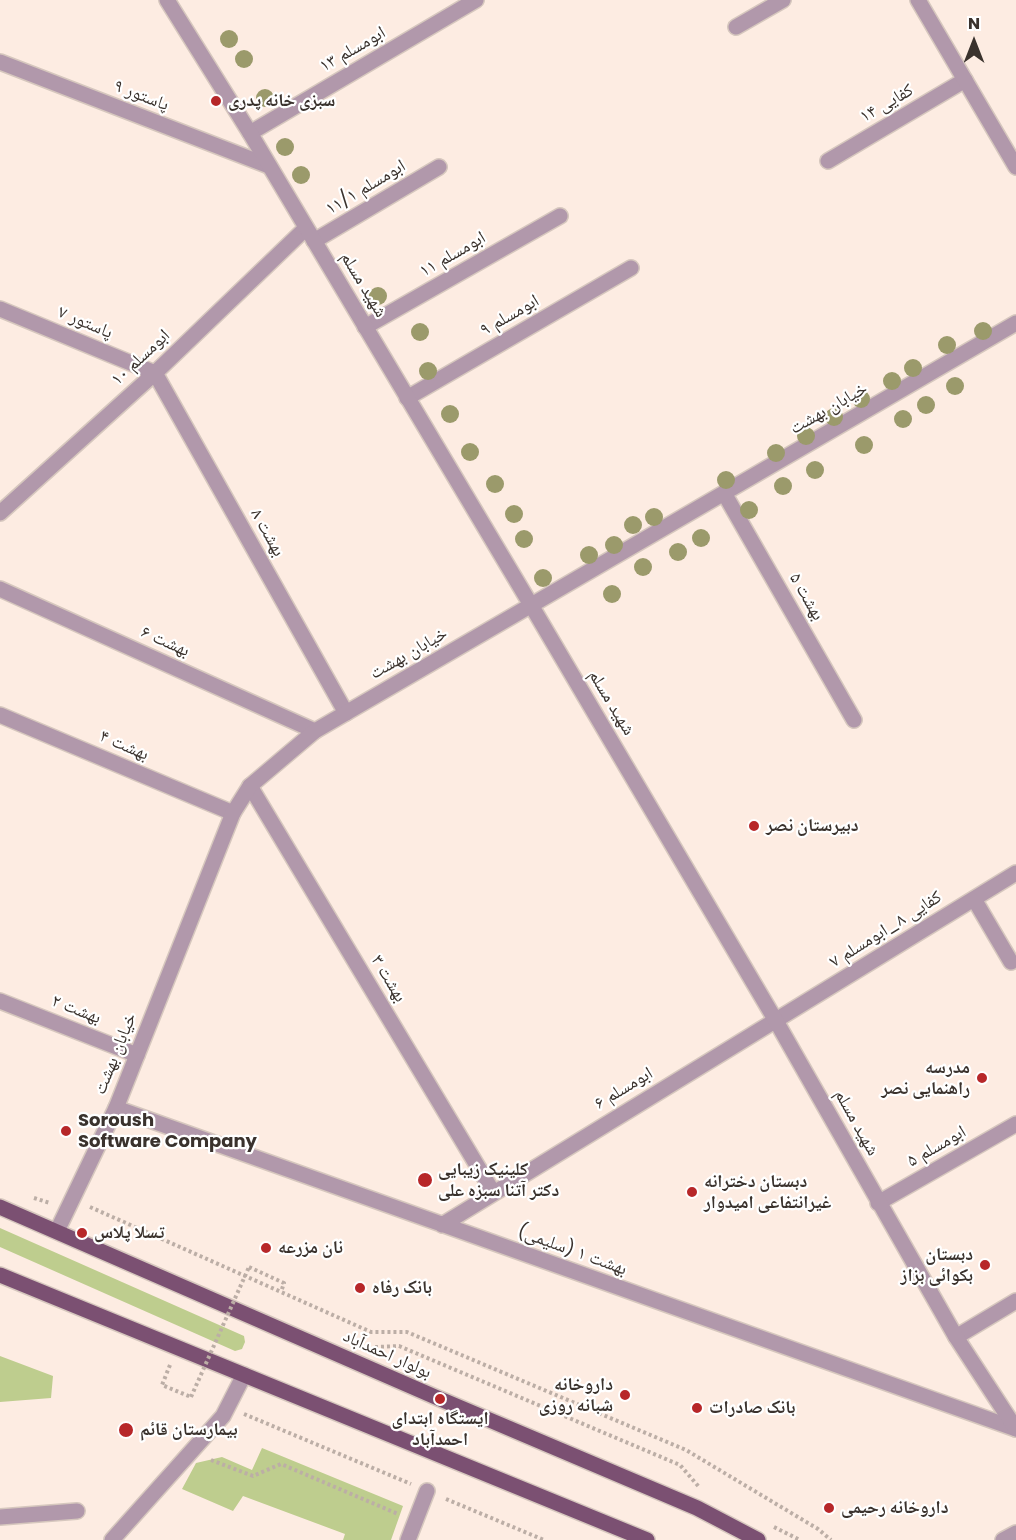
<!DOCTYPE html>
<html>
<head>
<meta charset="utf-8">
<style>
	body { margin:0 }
	#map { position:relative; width:1016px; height:1540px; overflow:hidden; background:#fdece2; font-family:Poppins,sans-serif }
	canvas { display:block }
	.north { position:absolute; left:944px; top:12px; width:60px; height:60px; -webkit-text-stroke:4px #fff; paint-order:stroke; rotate:0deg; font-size:16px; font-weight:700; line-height:24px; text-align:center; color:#3a322d }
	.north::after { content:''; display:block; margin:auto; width:21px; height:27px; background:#3a322d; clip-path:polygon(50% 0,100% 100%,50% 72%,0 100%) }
</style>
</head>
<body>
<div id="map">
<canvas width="1016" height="1540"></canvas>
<div class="north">N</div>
</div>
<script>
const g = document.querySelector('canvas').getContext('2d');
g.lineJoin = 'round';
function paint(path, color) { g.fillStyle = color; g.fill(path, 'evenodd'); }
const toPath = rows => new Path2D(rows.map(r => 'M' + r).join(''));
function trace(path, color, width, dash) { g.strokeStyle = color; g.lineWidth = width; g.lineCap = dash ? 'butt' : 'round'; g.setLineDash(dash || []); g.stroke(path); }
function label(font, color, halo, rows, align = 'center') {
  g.font = font + ' Poppins,"Noto Naskh Arabic",sans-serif'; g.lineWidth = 4.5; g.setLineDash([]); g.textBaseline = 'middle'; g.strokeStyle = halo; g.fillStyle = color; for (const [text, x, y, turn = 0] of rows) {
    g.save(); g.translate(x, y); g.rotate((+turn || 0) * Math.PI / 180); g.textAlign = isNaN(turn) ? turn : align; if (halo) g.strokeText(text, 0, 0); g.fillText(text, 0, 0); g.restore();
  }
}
const green = toPath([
	[0,1228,244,1336,245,1342,242,1349,235,1351,0,1247],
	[0,1356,53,1376,51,1398,0,1402],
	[262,1448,403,1506,391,1540,343,1540,345,1534,243,1496,233,1511,182,1489,196,1463,222,1457,252,1470]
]);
const path = toPath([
	[34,1198,50,1203],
	[90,1207,371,1332,407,1332,686,1450,818,1529,831,1540],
	[249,1267,284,1283,281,1292],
	[375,1347,399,1346,680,1465,699,1487],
	[170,1365,162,1385,191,1397],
	[244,1414,411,1484],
	[211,1460,253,1476,281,1464,398,1514],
	[446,1499,544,1540],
	[774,1527,800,1540]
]);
const service = toPath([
	[828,161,965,80],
	[407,398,631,268],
	[724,493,854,720],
	[0,589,315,731],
	[878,1203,1016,1124],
	[956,1337,1016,1301],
	[0,1517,77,1511],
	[112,1540,223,1416,244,1375],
	[408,1540,427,1491]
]);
const minor = toPath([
	[736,27,783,0],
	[0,62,269,166],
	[250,133,476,0],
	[314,241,439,167],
	[0,309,155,373,346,713],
	[365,327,560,216],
	[0,513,155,373,306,228],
	[0,715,233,813],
	[250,786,493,1192],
	[974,899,1011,962],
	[0,1001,137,1055],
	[116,1108,1016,1429],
	[442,1225,1016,873],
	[1003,1540,1016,1533]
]);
const tertiary = toPath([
	[167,0,250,133,531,605,776,1021,956,1337,1016,1429],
	[918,0,1016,167],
	[57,1231,116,1108,233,813,250,786,315,731,1016,323]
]);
const primary = toPath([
	[0,1207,440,1399,697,1508,758,1540],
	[0,1275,647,1540]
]);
const pathBridge = toPath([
	[191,1397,249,1267]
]);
const trees = [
	[229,39],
	[244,59],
	[265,98],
	[285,147],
	[301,175],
	[378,296],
	[983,331],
	[420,332],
	[947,345],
	[913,368],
	[428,371],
	[892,381],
	[955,386],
	[861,399],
	[926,405],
	[450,414],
	[834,417],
	[903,419],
	[806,436],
	[864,445],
	[470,452],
	[776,453],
	[815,470],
	[726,480],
	[495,484],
	[783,486],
	[749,510],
	[514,514],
	[654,517],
	[633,525],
	[701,538],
	[524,539],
	[614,545],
	[678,552],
	[589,555],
	[643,567],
	[543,578],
	[612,594]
];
const markers = [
	[216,101,6,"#b72729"],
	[754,826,6,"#b72729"],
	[982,1078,6,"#b72729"],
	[66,1131,6,"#b72729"],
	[425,1180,8,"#b72729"],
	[692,1192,6,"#b72729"],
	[82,1233,6,"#b72729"],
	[266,1248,6,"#b72729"],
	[985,1265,6,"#b72729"],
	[360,1288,6,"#b72729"],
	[625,1395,6,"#b72729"],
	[440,1399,6,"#b72729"],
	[697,1408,6,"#b72729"],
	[126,1430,8,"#b72729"],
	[829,1508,6,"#b72729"]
];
const streetNames = [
	["ابومسلم ۱۳",353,50,-30],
	["پاستور ۹",141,96,21],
	["کفایی ۱۴",887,104,-30],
	["ابومسلم ۱۱/۱",366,188,-31],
	["ابومسلم ۱۱",453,255,-30],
	["شهید مسلم",363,285,59],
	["ابومسلم ۹",510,316,-30],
	["پاستور ۷",85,323,23],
	["ابومسلم ۱۰",141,358,-43],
	["خیابان بهشت",829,409,-30],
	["بهشت ۸",267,533,61],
	["بهشت ۵",806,597,60],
	["بهشت ۶",165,642,24],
	["خیابان بهشت",409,654,-30],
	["شهید مسلم",611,703,59],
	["بهشت ۴",124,746,23],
	["کفایی ۸_ابومسلم ۷",886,930,-32],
	["بهشت ۳",388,979,59],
	["بهشت ۲",76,1010,21],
	["خیابان بهشت",116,1054,-68],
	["ابومسلم ۶",624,1089,-31],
	["شهید مسلم",856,1123,61],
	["ابومسلم ۵",937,1147,-30],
	["بهشت ۱ (سلیمی)",572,1251,20],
	["بولوار احمدآباد",387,1355,24]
];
const poiNames = [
	["سبزی خانه پدری",228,101],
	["دبیرستان نصر",766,826],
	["مدرسه",970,1068,"right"],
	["راهنمایی نصر",970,1089,"right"],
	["Soroush",78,1121],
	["Software Company",78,1142],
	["کلینیک زیبایی",438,1170],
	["دکتر آتنا سبزه علی",438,1191],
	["دبستان دخترانه",704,1182],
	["غیرانتفاعی امیدوار",704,1203],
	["تسلا پلاس",94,1233],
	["نان مزرعه",278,1248],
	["دبستان",973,1255,"right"],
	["بکوائی بزاز",973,1276,"right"],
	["بانک رفاه",372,1288],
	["داروخانه",613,1385,"right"],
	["شبانه روزی",613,1406,"right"],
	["بانک صادرات",709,1408],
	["ایستگاه ابتدای",440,1419,"center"],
	["احمدآباد",440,1440,"center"],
	["بیمارستان قائم",140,1430],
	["داروخانه رحیمی",841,1508]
];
paint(green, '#becd8e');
trace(service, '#d6c7be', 18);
trace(minor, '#d6c7be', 18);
trace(tertiary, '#d6c7be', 18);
trace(primary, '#d6c7be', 18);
trace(path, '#bcaea6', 4, [3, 3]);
trace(service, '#b198ab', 15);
trace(minor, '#b198ab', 15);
trace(tertiary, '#b198ab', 15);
trace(primary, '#7b5072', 15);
trace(pathBridge, '#bcaea6', 4, [3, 3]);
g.fillStyle = '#9b9a6b';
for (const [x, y] of trees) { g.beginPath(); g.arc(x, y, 9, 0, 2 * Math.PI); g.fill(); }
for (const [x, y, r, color] of markers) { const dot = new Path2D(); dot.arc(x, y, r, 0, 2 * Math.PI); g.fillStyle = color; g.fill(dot); trace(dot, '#fff', 2); }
label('18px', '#3a322d', '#fff', streetNames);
label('bold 18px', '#3a322d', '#fff', poiNames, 'left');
</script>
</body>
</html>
